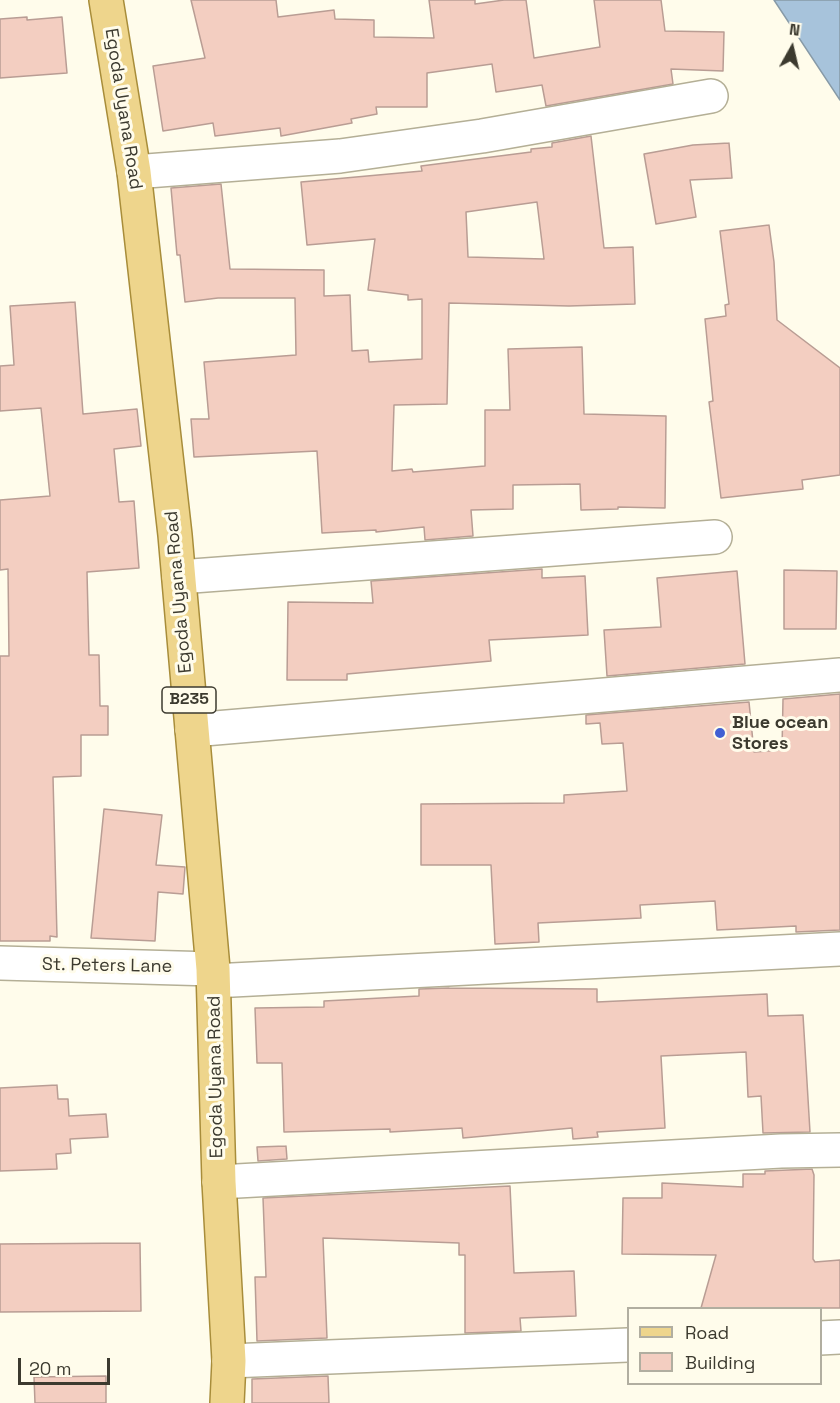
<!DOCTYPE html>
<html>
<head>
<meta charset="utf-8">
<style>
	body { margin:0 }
	#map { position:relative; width:840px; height:1403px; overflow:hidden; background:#fffceb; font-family:"Space Grotesk",sans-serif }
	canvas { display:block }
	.legend { position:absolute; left:627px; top:1307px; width:195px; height:78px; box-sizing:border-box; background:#fffceb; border:2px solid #b1aea0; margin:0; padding:8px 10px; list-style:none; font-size:18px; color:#3c3a2f }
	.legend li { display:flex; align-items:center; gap:12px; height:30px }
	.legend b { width:30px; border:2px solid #b1aea0 }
	.north { position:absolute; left:762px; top:18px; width:60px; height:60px; -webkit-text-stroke:4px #fffceb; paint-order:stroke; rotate:8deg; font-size:16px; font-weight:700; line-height:24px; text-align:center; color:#3c3a2f }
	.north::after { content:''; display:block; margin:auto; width:21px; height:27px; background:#3c3a2f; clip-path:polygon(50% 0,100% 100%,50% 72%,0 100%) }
	.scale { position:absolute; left:18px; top:1358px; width:92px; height:27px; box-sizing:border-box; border:3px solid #3c3a2f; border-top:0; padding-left:8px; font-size:18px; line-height:21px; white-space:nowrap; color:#3c3a2f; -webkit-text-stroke:4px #fffceb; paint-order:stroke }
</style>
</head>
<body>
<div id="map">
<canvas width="840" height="1403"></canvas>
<ul class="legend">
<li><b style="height:8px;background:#eed58c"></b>Road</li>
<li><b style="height:16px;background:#f3cec1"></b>Building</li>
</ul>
<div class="north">N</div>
<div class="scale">20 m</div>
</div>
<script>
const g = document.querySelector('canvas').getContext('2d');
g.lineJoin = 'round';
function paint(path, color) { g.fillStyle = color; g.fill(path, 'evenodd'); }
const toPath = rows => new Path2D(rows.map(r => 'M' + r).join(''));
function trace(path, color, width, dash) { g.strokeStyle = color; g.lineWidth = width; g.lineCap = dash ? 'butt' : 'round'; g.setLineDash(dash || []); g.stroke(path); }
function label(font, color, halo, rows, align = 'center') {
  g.font = font + ' "Space Grotesk",sans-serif'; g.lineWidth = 6; g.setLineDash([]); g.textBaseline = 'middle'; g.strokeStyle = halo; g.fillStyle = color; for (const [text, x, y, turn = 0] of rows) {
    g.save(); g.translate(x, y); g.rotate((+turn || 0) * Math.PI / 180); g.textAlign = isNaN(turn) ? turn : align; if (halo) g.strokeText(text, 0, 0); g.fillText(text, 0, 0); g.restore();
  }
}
const water = toPath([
	[774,0,840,0,840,100,774,0]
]);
const building = toPath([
	[191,0,276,0,278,17,334,10,335,19,374,20,374,37,434,38,429,0,475,0,475,4,504,0,526,0,534,58,600,47,594,0,661,0,665,31,724,32,723,71,671,69,673,84,546,106,542,85,496,92,492,64,427,73,427,107,376,107,377,114,351,119,352,123,281,136,280,128,215,136,213,123,163,131,153,66,205,58,191,0],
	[27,17,27,20,62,17,67,73,0,78,0,19,27,17],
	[591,136,604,248,633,247,635,304,569,306,449,303,447,404,394,405,392,471,412,469,413,472,485,466,485,410,510,410,508,349,582,347,584,414,666,416,665,508,618,507,618,509,581,510,580,484,513,485,513,509,471,510,473,536,425,540,424,527,376,532,376,530,322,533,317,451,194,457,191,419,209,419,204,362,296,355,295,298,218,298,185,302,180,255,177,255,171,188,221,184,230,269,324,270,324,296,350,295,352,351,368,350,369,362,422,359,422,299,408,300,408,295,368,290,375,239,307,245,301,182,422,171,421,166,531,152,531,149,552,147,552,143,591,136],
	[537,202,544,259,468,257,466,212,537,202],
	[729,143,732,178,690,180,696,217,656,224,644,154,693,145,729,143],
	[769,225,774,262,777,320,840,368,840,475,802,480,803,489,721,498,709,402,713,401,705,319,726,316,725,305,729,304,720,231,769,225],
	[75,302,83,414,137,409,141,446,114,449,119,502,134,501,139,568,87,572,89,655,99,655,100,706,108,706,108,735,81,735,81,776,53,777,57,937,50,936,50,941,0,941,0,656,9,656,8,569,0,570,0,500,50,496,41,408,0,411,0,366,14,365,10,306,75,302],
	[542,569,542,578,585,576,588,635,489,640,491,661,347,674,347,680,287,680,288,602,373,603,371,581,542,569],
	[784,570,837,571,836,629,784,629,784,570],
	[737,571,745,664,607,676,604,630,661,627,657,578,737,571],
	[840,694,840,930,796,932,796,926,717,930,715,901,640,905,641,918,538,923,539,942,495,944,491,865,421,865,421,804,564,803,564,795,627,791,623,743,602,744,600,723,586,724,586,715,749,702,754,752,782,750,783,699,840,694],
	[104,809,162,815,156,865,185,867,183,894,158,892,155,941,91,938,104,809],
	[449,988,597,989,597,1002,767,994,768,1016,803,1015,810,1132,763,1133,761,1096,748,1097,746,1052,661,1056,665,1128,597,1132,598,1137,573,1139,572,1128,463,1138,462,1128,390,1132,390,1129,284,1132,282,1063,257,1063,255,1008,324,1007,324,1001,419,996,419,989,449,988],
	[57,1085,58,1099,68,1099,69,1116,106,1114,108,1137,70,1139,71,1153,56,1154,57,1169,0,1171,0,1088,57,1085],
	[286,1146,287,1159,258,1161,257,1147,286,1146],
	[812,1169,814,1175,813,1259,815,1262,840,1260,840,1308,701,1308,716,1255,622,1254,623,1198,662,1198,662,1183,743,1187,743,1174,765,1174,765,1171,812,1169],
	[510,1186,514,1273,574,1271,576,1316,520,1318,521,1331,465,1333,465,1255,459,1255,459,1243,323,1238,327,1338,257,1341,255,1277,266,1277,263,1198,510,1186],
	[140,1243,141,1311,0,1312,0,1244,140,1243],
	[106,1376,106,1403,35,1403,34,1377,106,1376],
	[328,1376,329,1403,252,1403,252,1379,328,1376]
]);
const minor = toPath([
	[134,172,340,156,482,136,711,96],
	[179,577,715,537],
	[192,730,840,675],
	[0,963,213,969],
	[213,981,840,949],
	[219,1182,781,1151,840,1150],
	[820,1338,840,1337],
	[229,1361,628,1345]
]);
const major = toPath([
	[106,0,134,172,175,535,213,969,219,1182,229,1361,227,1403]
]);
const markers = [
	[720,733,6,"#4160d3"]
];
const shields = [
	[189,700,54]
];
const shieldNames = [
	["B235",189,700]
];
const streetNames = [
	["Egoda Uyana Road",123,109,81],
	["Egoda Uyana Road",179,592,-95],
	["St. Peters Lane",107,966,1],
	["Egoda Uyana Road",216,1077,-91]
];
const poiNames = [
	["Blue ocean",732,723],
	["Stores",732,744]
];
paint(water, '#a7c3db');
trace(water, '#879aa7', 1.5);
paint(building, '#f3cec1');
trace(building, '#b99d94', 1.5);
trace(minor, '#b4af96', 36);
trace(major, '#a88d3a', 36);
trace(minor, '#fff', 33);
trace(major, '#eed58c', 33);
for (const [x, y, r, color] of markers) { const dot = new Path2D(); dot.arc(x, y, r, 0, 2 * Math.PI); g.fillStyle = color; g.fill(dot); trace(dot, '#fffceb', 2); }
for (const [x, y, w] of shields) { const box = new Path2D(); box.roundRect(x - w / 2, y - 13, w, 26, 4.5); g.fillStyle = '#fffceb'; g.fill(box); trace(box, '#3c3a2f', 1.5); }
label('bold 16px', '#3c3a2f', null, shieldNames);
label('18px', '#3c3a2f', '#fffceb', streetNames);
label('bold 18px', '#3c3a2f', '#fffceb', poiNames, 'left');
</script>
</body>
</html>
